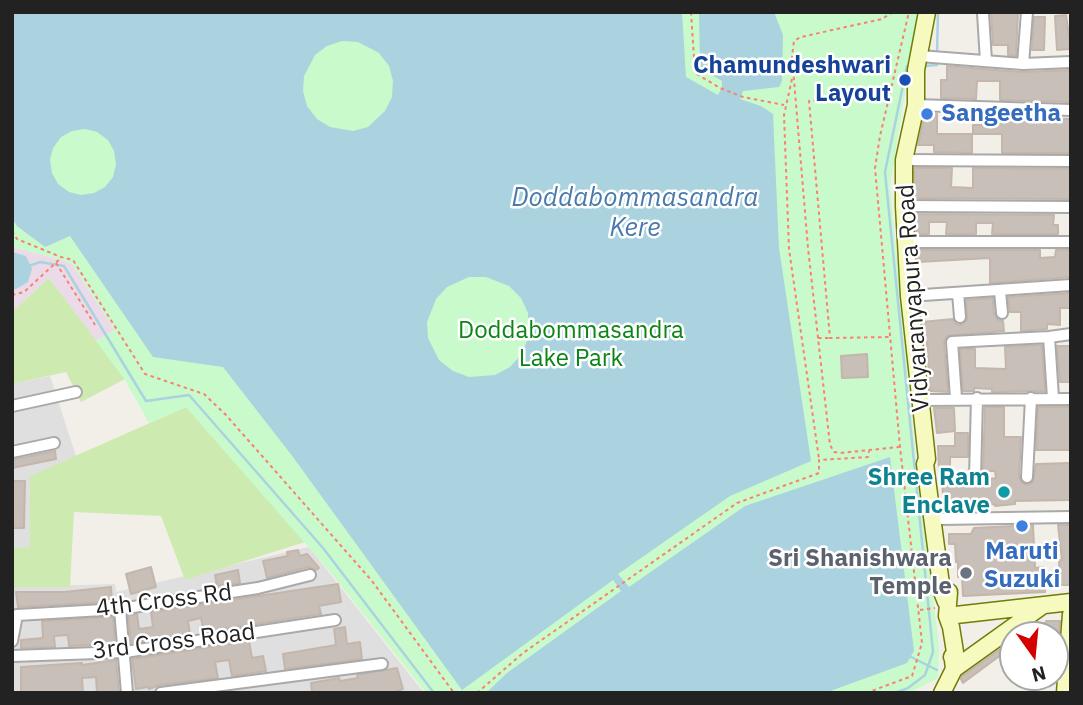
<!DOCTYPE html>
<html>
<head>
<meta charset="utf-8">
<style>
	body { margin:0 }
	#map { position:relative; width:1083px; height:705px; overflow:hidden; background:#f2efe9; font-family:"IBM Plex Sans",sans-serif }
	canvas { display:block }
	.frame { position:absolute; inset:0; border:14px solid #222; pointer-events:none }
	.north { position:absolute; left:999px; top:621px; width:70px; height:70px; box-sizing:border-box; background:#fff; border:2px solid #a7a7a7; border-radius:50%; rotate:165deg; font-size:19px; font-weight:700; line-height:28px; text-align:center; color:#222 }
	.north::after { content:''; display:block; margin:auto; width:24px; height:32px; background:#d40000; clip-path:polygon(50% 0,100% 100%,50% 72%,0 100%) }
</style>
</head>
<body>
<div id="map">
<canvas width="1083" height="705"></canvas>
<div class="frame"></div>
<div class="north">N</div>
</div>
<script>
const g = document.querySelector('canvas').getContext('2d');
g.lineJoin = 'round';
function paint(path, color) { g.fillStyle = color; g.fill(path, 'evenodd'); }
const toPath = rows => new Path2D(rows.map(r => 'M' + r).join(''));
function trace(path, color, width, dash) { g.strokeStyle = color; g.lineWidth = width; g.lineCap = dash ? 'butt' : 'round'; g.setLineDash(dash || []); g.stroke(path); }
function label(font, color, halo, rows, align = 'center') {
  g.font = font + ' "IBM Plex Sans",sans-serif'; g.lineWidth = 5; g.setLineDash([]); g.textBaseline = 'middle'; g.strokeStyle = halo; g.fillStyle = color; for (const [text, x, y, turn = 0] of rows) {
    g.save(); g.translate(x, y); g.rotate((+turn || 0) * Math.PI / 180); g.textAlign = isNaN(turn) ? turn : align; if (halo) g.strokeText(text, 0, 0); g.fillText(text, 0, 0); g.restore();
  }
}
const residential = toPath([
	[50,376,76,456,31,476,30,547,12,548,12,384],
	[309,547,424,693,12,693,12,587,115,584,116,592]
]);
const industrial = toPath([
	[12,247,66,261,72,264,115,330,96,341,49,278,12,312]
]);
const grass = toPath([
	[49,278,125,379,81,402,66,372,12,384,12,312],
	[186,407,305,542,185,580,161,516,74,512,70,587,12,587,12,548,30,547,30,476]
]);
const park = toPath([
	[12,12,918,12,890,186,919,492,939,645,938,678,909,693,426,693,331,573,186,407,149,423,125,380,96,341,115,330,72,264,66,261,12,247]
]);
const water = toPath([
	[12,12,682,12,686,77,718,95,722,87,722,81,700,68,699,12,774,12,783,35,782,81,779,87,743,91,740,99,761,106,773,114,779,248,811,461,730,496,618,574,629,587,745,506,890,457,914,651,907,663,825,693,486,693,507,673,621,591,613,580,462,690,293,457,223,367,153,357,70,236,45,247,17,226,12,218],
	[342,41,358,42,379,53,389,66,393,81,392,97,385,111,368,127,353,131,330,127,317,119,307,106,303,91,304,76,315,55,327,46],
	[85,129,97,132,108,140,114,151,116,164,113,177,105,187,94,193,81,195,69,192,58,184,52,173,50,160,53,148,61,137,72,131],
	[486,277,509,286,521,298,528,313,528,338,522,354,510,367,495,375,469,377,453,371,439,360,428,338,427,322,436,299,447,287,469,277],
	[12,252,26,256,32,269,28,282,16,289,12,289]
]);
const stream = toPath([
	[937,54,938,12],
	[925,66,937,65,937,61],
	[29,266,40,262,64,266,146,401,189,395,323,548,434,693],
	[911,657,937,670],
	[895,693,908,688,925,675,933,652,885,172,907,66,909,66]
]);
const building = toPath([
	[991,12,1018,12,1016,56,1008,55,1008,45,993,45,991,12],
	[1066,15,1071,49,1057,50,1055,16,1066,15],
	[1034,17,1045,17,1044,50,1032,50,1034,17],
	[947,66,1022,72,1071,70,1071,102,1000,100,1000,81,977,81,976,99,941,98,941,80,947,80,947,66],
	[925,113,937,114,937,134,972,134,972,153,934,152,934,145,918,145,925,113],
	[1005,116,1071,119,1070,153,1002,153,1002,134,973,134,973,125,994,125,994,119,1005,119,1005,116],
	[914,168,952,168,951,187,973,188,973,168,1071,169,1071,199,914,198,914,168],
	[915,214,1054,215,1053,225,1058,225,1058,234,992,234,993,223,976,223,976,234,946,234,947,222,929,222,929,234,916,234,915,214],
	[917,250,1040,250,1040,258,1055,257,1056,250,1071,250,1071,277,990,283,990,258,918,262,917,250],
	[1070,293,1070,308,1060,308,1060,325,1047,324,1047,329,1021,331,1021,312,1010,312,1008,297,1070,293],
	[993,298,994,314,998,320,1003,321,1004,331,947,336,944,343,948,392,930,391,927,342,925,342,922,322,953,319,956,324,961,325,967,320,966,300,993,298],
	[1042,345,1045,391,992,392,992,389,974,388,974,391,963,391,960,349,975,349,975,368,1006,369,1005,347,1042,345],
	[1057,346,1071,346,1071,382,1060,382,1057,346],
	[867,354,868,377,842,378,841,356,867,354],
	[985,407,1004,407,1004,437,1021,437,1019,477,1022,483,1027,485,1033,482,1036,464,1071,463,1071,500,1015,501,1015,504,995,506,995,504,945,510,942,485,960,483,975,486,983,480,996,478,995,471,983,471,985,407],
	[1038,407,1071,407,1071,450,1036,450,1038,407],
	[934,408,954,408,955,431,937,433,934,408],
	[955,433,968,433,968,457,950,457,950,471,939,471,938,446,955,446,955,433],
	[55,451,56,459,12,468,12,460,55,451],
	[12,481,25,481,24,528,12,528,12,481],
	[1033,525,1035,568,1044,567,1045,592,963,596,962,577,958,577,958,562,956,562,955,544,949,544,949,534,971,534,974,528,1033,525],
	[1058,525,1071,525,1071,585,1060,585,1059,560,1062,560,1058,525],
	[298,550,300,556,307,554,319,568,316,570,308,567,267,578,263,561,288,556,287,552,298,550],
	[151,567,156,587,131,594,126,574,151,567],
	[238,570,240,583,217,586,215,575,238,570],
	[338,584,341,602,319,606,321,614,204,632,201,618,188,621,190,634,131,643,128,616,137,614,139,629,153,627,151,612,338,584],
	[111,587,112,602,18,607,16,592,64,592,111,587],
	[113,617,115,644,69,646,68,635,54,636,55,647,21,648,21,640,43,638,42,621,113,617],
	[1046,621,1060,621,1056,669,1055,635,1032,635,1033,626,1037,623,1046,623,1046,621],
	[345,627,347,644,360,642,362,659,285,669,283,654,336,645,334,629,345,627],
	[1013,640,1013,646,963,683,961,679,962,676,1013,640],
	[249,641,252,658,263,656,266,671,232,676,229,660,215,662,218,678,160,685,149,689,148,687,136,689,132,659,249,641],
	[116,660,119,693,97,693,96,677,82,678,83,693,21,693,21,667,82,663,82,665,116,660],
	[397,668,403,689,391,693,312,693,311,683,339,678,340,681,358,678,357,675,397,668]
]);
const path = toPath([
	[691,12,695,73,720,88,743,97,784,105],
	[893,12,882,19,801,37,794,41,792,56,808,248,830,445,834,452,840,453,899,447],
	[792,79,784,115,789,249,819,459],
	[887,97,809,101,830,338,889,337],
	[12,231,17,239,61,257,73,260,145,374,204,394,226,415,372,581,454,693],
	[56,263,95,325],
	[12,295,24,292,61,258],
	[818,338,829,338],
	[920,610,935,608],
	[477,693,523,653,737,503,819,473,819,460,868,457,869,451],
	[866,693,912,676,922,643,900,447,875,168,880,136,908,16,905,12]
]);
const street = toPath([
	[983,13,986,61],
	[919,56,1023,64,1071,62],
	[1023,64,1027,12],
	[916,105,1071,110],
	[904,160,1071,161],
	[904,206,1071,207],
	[906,242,1071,242],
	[1000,291,1002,313],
	[958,293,960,317],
	[909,296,1071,285],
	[1049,337,1053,398],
	[956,398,952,342,1049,337,1071,334],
	[921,400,1071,399],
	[12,406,76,392],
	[12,452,54,443],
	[1027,477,1031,398],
	[975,478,977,398],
	[939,519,1071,517],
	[120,609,127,693],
	[12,641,17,615,120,609,258,588,310,575],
	[12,656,125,652,335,620],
	[161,693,382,664]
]);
const secondary = toPath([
	[927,12,916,70,916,105,904,160,904,206,909,296,927,459,925,464,942,592,946,602],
	[949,592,947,616,951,627,955,652,952,657],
	[947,616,1071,602],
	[954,669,1042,606],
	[942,693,954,669,953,660],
	[1065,693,1071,614]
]);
const markers = [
	[905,80,7,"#1a4fb4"],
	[927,114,7,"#3f7fe0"],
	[1004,492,7,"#0f9aa8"],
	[1022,526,7,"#3f7fe0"],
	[966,573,7,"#6b7280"]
];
const transitNames = [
	["Chamundeshwari",891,66],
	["Layout",891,94]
];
const shopNames = [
	["Sangeetha",941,114],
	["Maruti",1022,552,"center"],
	["Suzuki",1022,580,"center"]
];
const streetNames = [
	["Vidyaranyapura Road",914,298,-94],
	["4th Cross Rd",164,601,-7],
	["3rd Cross Road",174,642,-7]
];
const parkNames = [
	["Doddabommasandra",571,331],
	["Lake Park",571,359]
];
const cultureNames = [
	["Shree Ram",990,478],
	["Enclave",990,506]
];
const worshipNames = [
	["Sri Shanishwara",952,559],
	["Temple",952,587]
];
const waterNames = [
	["Doddabommasandra",635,198],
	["Kere",635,228]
];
paint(residential, '#e0dfdf');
paint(industrial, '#ebdbe8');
paint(grass, '#cdebb0');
paint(park, '#c8facc');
paint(water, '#aad3df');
trace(stream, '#aad3df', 2.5);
paint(building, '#c7bfb8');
trace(building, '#c4b6ab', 2);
trace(street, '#a9a9a9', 14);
trace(secondary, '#707d05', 19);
trace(path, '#fa8072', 2, [3.5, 3.5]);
trace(street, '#fff', 10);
trace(secondary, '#f7fabf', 16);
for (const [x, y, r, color] of markers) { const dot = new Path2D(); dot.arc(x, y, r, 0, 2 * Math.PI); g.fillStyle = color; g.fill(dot); trace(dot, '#fff', 2.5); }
label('bold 24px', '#164399', '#fff', transitNames, 'right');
label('bold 24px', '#366cbe', '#fff', shopNames, 'left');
label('24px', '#222', '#fff', streetNames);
label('24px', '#0c8416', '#fff', parkNames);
label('bold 24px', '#0d838f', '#fff', cultureNames, 'right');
label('bold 24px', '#5b616d', '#fff', worshipNames, 'right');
label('italic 26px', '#4a7aab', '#fff', waterNames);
</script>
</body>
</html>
